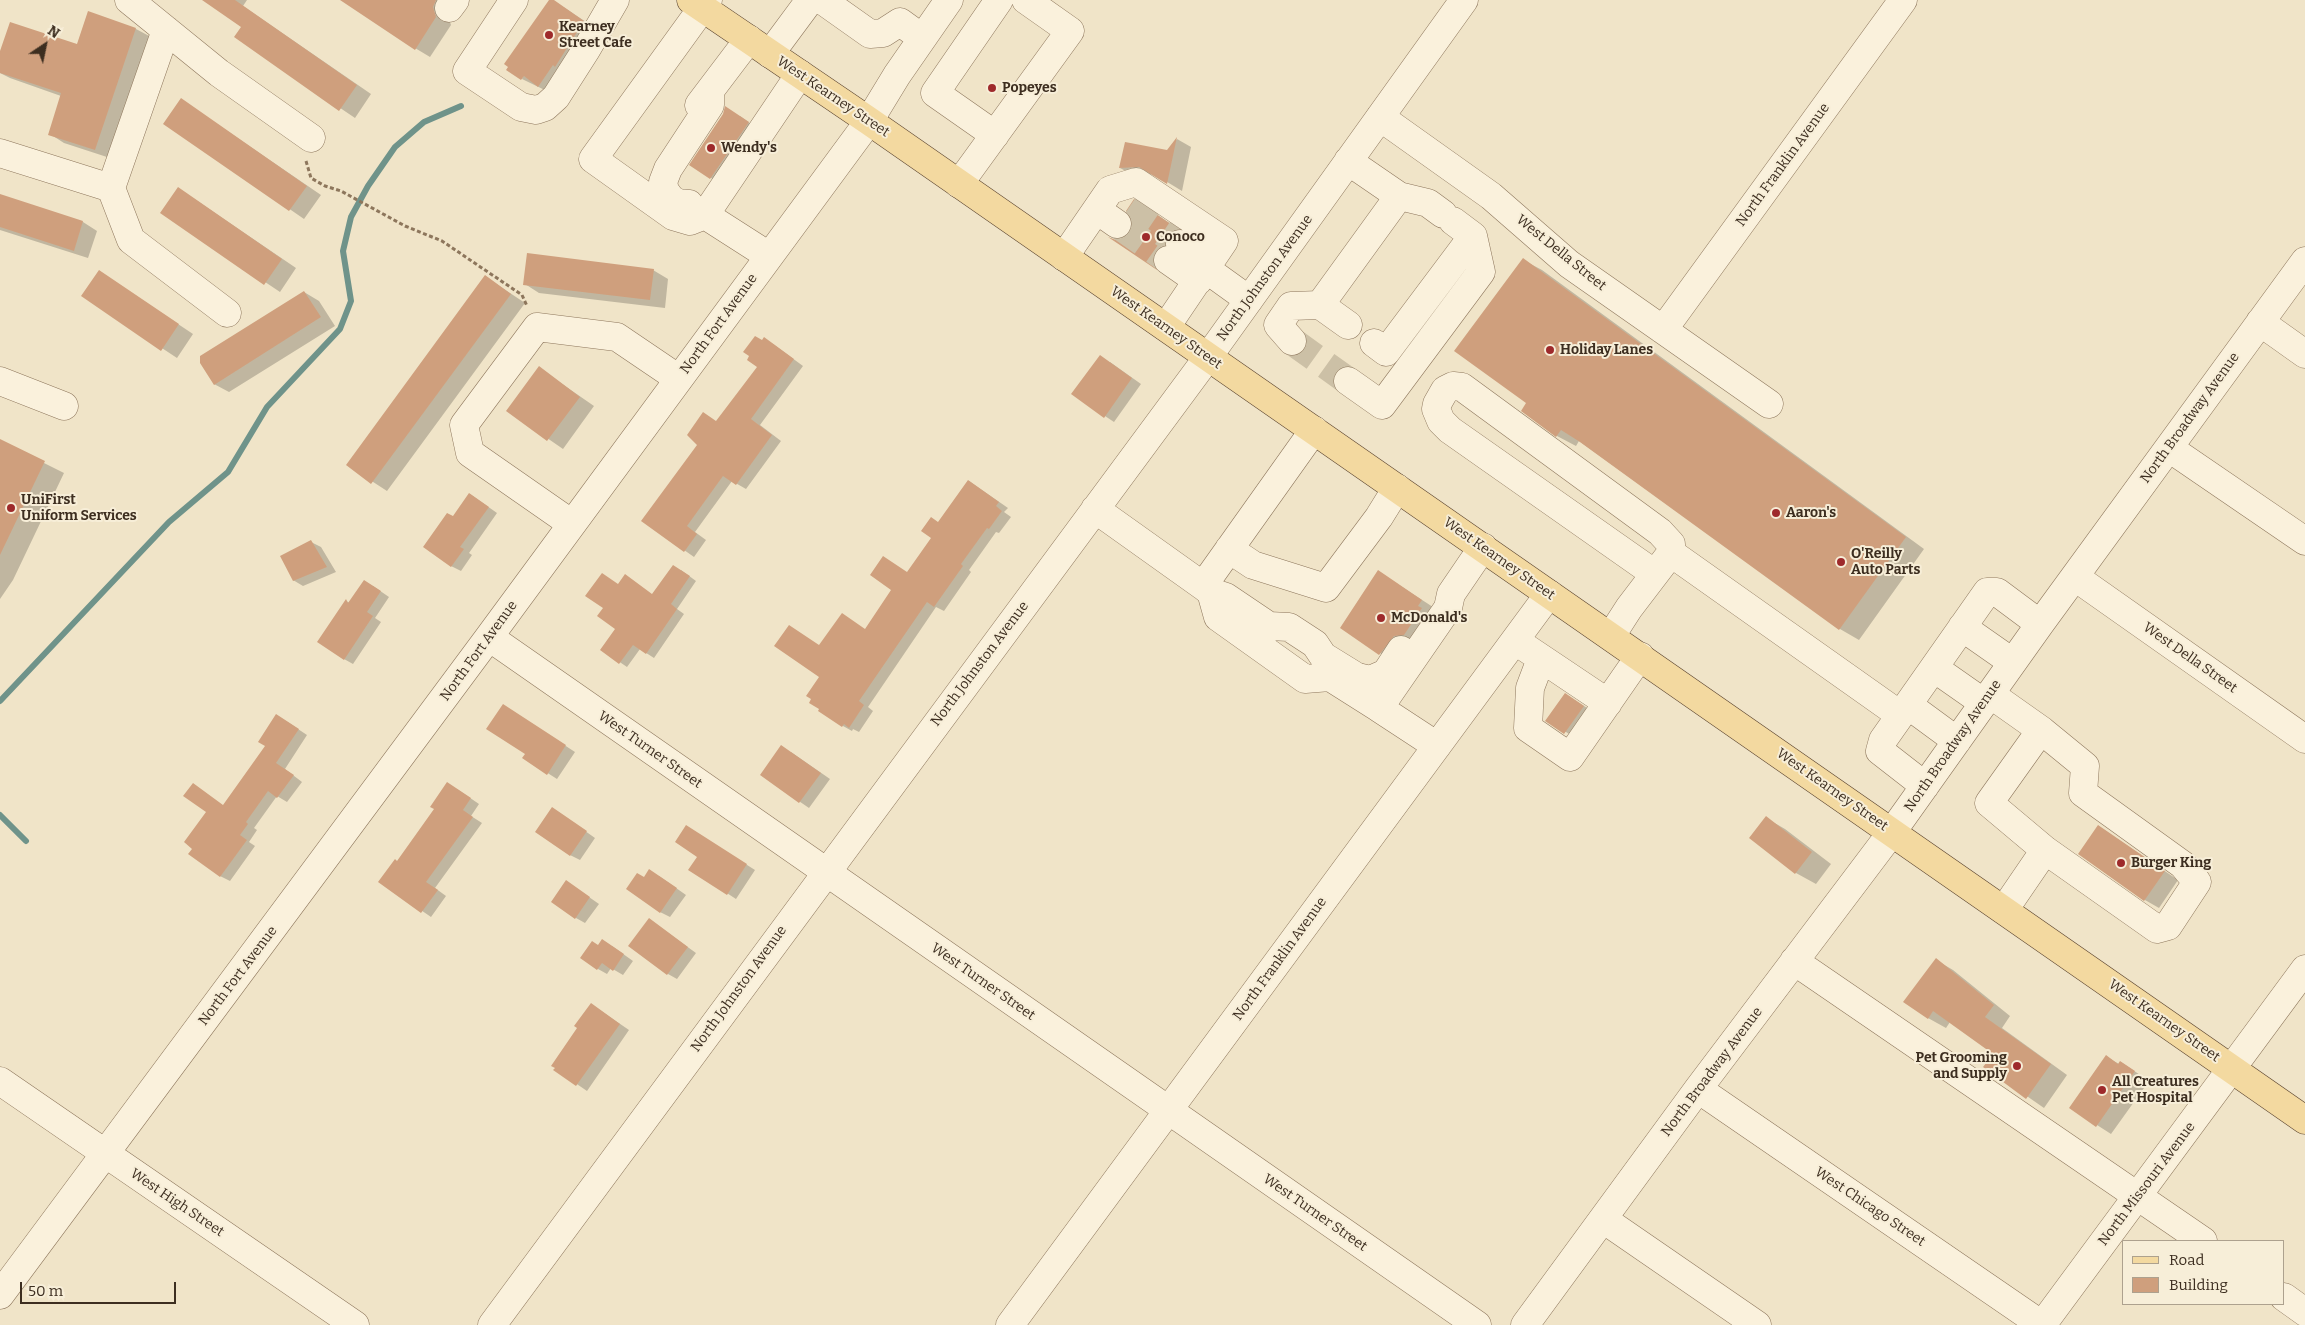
<!DOCTYPE html>
<html>
<head>
<meta charset="utf-8">
<style>
	body { margin:0 }
	#map { position:relative; width:2305px; height:1325px; overflow:hidden; background:#f0e4c8; font-family:Bitter,serif }
	canvas { display:block }
	.legend { position:absolute; left:2122px; top:1240px; width:162px; height:65px; box-sizing:border-box; background:#f7eed8; border:1px solid #ada18e; margin:0; padding:6px 9px; list-style:none; font-size:15px; color:#3d2e20 }
	.legend li { display:flex; align-items:center; gap:10px; height:25px }
	.legend b { width:25px; border:1px solid #ada18e }
	.north { position:absolute; left:20px; top:20px; width:50px; height:50px; -webkit-text-stroke:4px #f7eed8; paint-order:stroke; rotate:34deg; font-size:14px; font-weight:700; line-height:20px; text-align:center; color:#3d2e20 }
	.north::after { content:''; display:block; margin:auto; width:18px; height:22px; background:#3d2e20; clip-path:polygon(50% 0,100% 100%,50% 72%,0 100%) }
	.scale { position:absolute; left:20px; top:1282px; width:156px; height:22px; box-sizing:border-box; border:2px solid #3d2e20; border-top:0; padding-left:6px; font-size:15px; line-height:18px; white-space:nowrap; color:#3d2e20; -webkit-text-stroke:4px #f7eed8; paint-order:stroke }
</style>
</head>
<body>
<div id="map">
<canvas width="2305" height="1325"></canvas>
<ul class="legend">
<li><b style="height:6px;background:#f3d9a0"></b>Road</li>
<li><b style="height:14px;background:#cf9f7d"></b>Building</li>
</ul>
<div class="north">N</div>
<div class="scale">50 m</div>
</div>
<script>
const g = document.querySelector('canvas').getContext('2d');
g.lineJoin = 'round';
function paint(path, color) { g.fillStyle = color; g.fill(path, 'evenodd'); }
const toPath = rows => new Path2D(rows.map(r => 'M' + r).join(''));
function trace(path, color, width, dash) { g.strokeStyle = color; g.lineWidth = width; g.lineCap = dash ? 'butt' : 'round'; g.setLineDash(dash || []); g.stroke(path); }
function label(font, color, halo, rows, align = 'center') {
  g.font = font + ' Bitter,serif'; g.lineWidth = 4; g.setLineDash([]); g.textBaseline = 'middle'; g.strokeStyle = halo; g.fillStyle = color; for (const [text, x, y, turn = 0] of rows) {
    g.save(); g.translate(x, y); g.rotate((+turn || 0) * Math.PI / 180); g.textAlign = isNaN(turn) ? turn : align; if (halo) g.strokeText(text, 0, 0); g.fillText(text, 0, 0); g.restore();
  }
}
const shadow = toPath([
	[204,0,247,0,243,6,371,94,355,118,235,37,242,27],
	[356,0,458,0,448,16,451,25,430,57,415,48],
	[550,0,565,8,598,30,553,94,522,79],
	[88,13,136,29,151,37,110,158,64,143,50,134,61,96,10,78,0,73,0,55,77,46],
	[182,100,321,195,304,219,165,123],
	[740,116,762,132,725,187,691,165],
	[1177,139,1191,147,1182,191,1154,174,1135,176,1120,168,1167,152],
	[0,195,83,222,97,231,88,258,0,230],
	[193,198,296,268,280,292,162,213],
	[1149,209,1191,238,1170,276,1116,241,1124,239,1131,233],
	[1523,260,1542,270,1924,549,1859,640,1840,629,1579,441,1576,446,1557,436,1528,403],
	[653,270,668,279,665,308,539,293,525,284],
	[100,272,193,334,177,358,83,296],
	[486,277,525,303,387,491,347,465],
	[304,292,319,301,335,326,229,392,214,384],
	[763,341,773,344,803,366,760,425,781,441,746,489,732,481,695,532,706,540,694,557,643,521,758,367],
	[1110,362,1141,384,1114,422,1105,416],
	[539,368,594,406,563,449,508,411],
	[0,441,64,473,13,580,0,599],
	[969,481,1008,508,1004,512,1011,517,999,533,996,532,969,570,971,572,944,611,936,607,868,707,873,711,859,732,853,729,852,731,843,726,821,677,820,647,866,630,933,538,939,523],
	[470,494,497,513,469,553,472,555,461,571,451,566,453,518],
	[311,542,321,547,336,572,303,586,293,580],
	[681,570,696,581,677,609,684,614,654,658,640,649,627,667,602,650,617,628,619,585,653,595],
	[1379,572,1436,609,1395,662,1380,653],
	[373,586,389,597,375,618,381,622,353,664,344,659,346,601,350,603],
	[1565,694,1603,718,1585,744,1547,720],
	[512,711,575,752,557,779,524,758,526,754],
	[286,721,307,735,285,769,302,782,287,802,277,796,254,828,257,830,249,842,255,846,230,881,220,876,224,806],
	[791,752,830,779,809,808,761,775],
	[457,789,479,804,471,816,482,823,435,888,446,896,431,917,380,882,398,862,435,809],
	[561,814,595,838,580,860,570,855],
	[1766,818,1785,829,1831,864,1816,884,1796,873,1751,838],
	[2098,826,2178,880,2159,908,2145,900],
	[695,832,755,870,736,899,690,869,699,857],
	[659,876,686,895,670,917,660,912,644,878],
	[576,888,599,904,585,923,576,918],
	[650,920,696,953,677,979,668,974],
	[599,946,612,946,633,961,623,975,611,968,607,974,598,969],
	[1936,960,1953,970,2010,1016,2002,1028,2067,1075,2044,1108,1985,1067,1994,1054,1950,1022,1946,1028,1928,1018],
	[591,1004,629,1030,587,1091,555,1069],
	[2107,1057,2119,1064,2121,1062,2149,1081,2111,1134,2097,1125]
]);
const stream = toPath([
	[0,701,169,522,228,472,267,407,340,329,351,301,343,251,351,217,368,186,395,147,424,122,461,106],
	[0,815,26,841]
]);
const building = toPath([
	[202,0,235,0,357,85,339,111,234,37,241,27],
	[340,0,436,0,433,7,436,17,415,50],
	[549,0,554,0,584,21,555,67,553,65,538,87,524,76,521,80,506,70,508,67,504,64],
	[88,11,136,28,95,150,48,135,61,93,0,73,0,51,10,22,77,44],
	[181,98,307,186,289,211,163,124],
	[725,106,749,122,710,179,689,165,723,114],
	[1177,137,1167,184,1139,167,1119,168,1125,142,1167,150],
	[178,187,282,259,264,285,160,213],
	[0,194,83,221,74,251,0,227],
	[1134,199,1178,229,1167,235,1165,245,1155,251,1152,259,1157,270,1108,237,1116,240,1123,238,1130,233,1133,225,1131,218,1126,211],
	[527,253,654,269,650,300,523,285],
	[1523,258,1906,537,1839,630,1580,442,1561,430,1556,437,1521,411,1526,403,1454,351],
	[99,270,179,324,161,351,81,296],
	[485,275,511,294,371,484,346,465],
	[304,291,321,317,214,385,200,363,200,356],
	[755,336,762,340,764,337,794,359,751,419,772,435,736,485,723,476,687,526,697,534,684,552,641,521,697,445,687,435,703,412,716,421,757,367,747,360,749,356,743,352],
	[1100,355,1132,378,1104,418,1071,394],
	[539,366,580,397,547,441,506,411],
	[0,439,45,461,0,555],
	[968,480,999,502,996,506,1002,511,989,529,987,528,961,564,963,566,934,607,927,602,859,701,864,705,849,728,844,724,842,727,818,711,819,709,809,703,811,699,806,696,819,677,774,646,789,625,819,645,842,613,865,629,891,590,870,575,883,556,907,572,931,538,921,531,931,517,938,522],
	[469,493,489,507,460,547,464,549,451,567,423,547,447,513,453,516],
	[311,540,327,567,293,581,280,556],
	[673,565,690,576,671,604,677,609,646,654,633,645,619,664,600,650,615,629,597,616,603,608,585,596,602,573,618,584,625,574,652,594],
	[1378,570,1422,600,1418,606,1422,608,1404,635,1394,636,1379,655,1340,628],
	[364,580,381,591,367,612,373,616,344,660,317,642,346,599,348,603],
	[1565,693,1584,706,1564,734,1545,721],
	[503,704,566,745,547,775,522,758,525,754,486,729],
	[276,714,299,729,276,763,294,775,277,798,268,791,246,822,248,824,240,835,247,840,220,877,188,854,192,849,184,842,206,812,183,796,193,783,223,805,265,746,258,742],
	[781,745,821,773,799,803,760,775],
	[447,782,471,798,463,810,473,817,426,882,438,890,421,913,378,882,395,859,397,861,434,809,430,807],
	[552,807,587,831,570,856,535,832],
	[1766,816,1812,852,1795,874,1749,838],
	[686,825,747,864,727,895,688,870,697,857,675,842],
	[2098,825,2165,871,2144,901,2078,854],
	[649,869,677,888,660,913,626,889,637,873,644,877],
	[566,880,590,897,575,919,551,902],
	[649,918,688,947,667,975,628,946],
	[602,939,624,954,613,971,602,963,597,970,580,958,592,941,598,945],
	[1936,958,1994,1005,1985,1017,2051,1064,2026,1099,1983,1067,1993,1054,1933,1011,1928,1019,1903,1002],
	[591,1003,620,1024,576,1086,553,1070,555,1068,551,1066,577,1028,574,1026],
	[2106,1055,2118,1064,2120,1061,2135,1071,2096,1127,2069,1108]
]);
const minorTunnel = toPath([
	[1128,209,1180,244],
	[1120,226,1168,260],
	[1292,341,1348,381]
]);
const path = toPath([
	[306,161,311,178,325,186,341,191,405,226,442,241,522,295,527,306]
]);
const minor = toPath([
	[129,0,219,73,311,138],
	[514,0,467,71,521,107,536,110,545,107,556,97,586,50,615,0],
	[708,0,593,159,673,216,690,221,705,215,800,74],
	[822,0,870,34,883,33,900,22,922,38],
	[449,8,455,0],
	[166,30,111,188,131,240,227,313],
	[770,54,810,0],
	[699,105,749,39],
	[1380,117,1491,196,1569,264,1769,404],
	[995,135,935,93,999,0],
	[0,153,111,188],
	[1348,161,1399,196],
	[959,184,1070,31,1026,0],
	[689,204,678,203,671,199,665,191,663,182,668,169,710,105,710,91],
	[1097,210,1117,224],
	[705,215,769,256],
	[1180,244,1209,264],
	[1064,257,1110,190,1136,182,1224,241,1166,327],
	[1168,260,1198,281],
	[1206,269,1249,300],
	[1320,305,1348,325],
	[2260,322,2305,354],
	[1663,330,1903,0],
	[1292,341,1278,325,1291,306,1320,305,1399,196,1428,203,1443,214],
	[1374,343,1386,352,1473,236],
	[0,381,64,406],
	[1348,381,1382,405,1481,272,1473,236,1453,221],
	[2169,448,2305,541],
	[1095,509,1203,586,1314,430],
	[572,524,470,453,464,425,537,327,617,337,679,379],
	[1229,549,1253,565,1326,588,1379,517,1397,488],
	[1655,574,1450,430,1441,421,1436,409,1437,404,1445,390,1453,386,1462,387,1660,532,1671,544,1671,553],
	[2075,577,2305,739],
	[1203,586,1211,592,1218,617,1305,679,1330,677,1379,708,1448,608,1451,594,1483,547],
	[1211,592,1226,597,1269,626,1289,627,1315,644,1323,656,1357,677,1370,680,1386,673,1401,650],
	[1962,627,2012,662],
	[1611,636,1629,608,1671,553,1900,715],
	[489,637,1477,1325],
	[1526,648,1608,703],
	[1541,659,1530,688,1528,728,1570,757,1640,656],
	[1934,668,1984,703],
	[1990,694,2041,730,2085,766,2083,793,2183,865,2197,882,2168,926,2157,929,2045,850,1989,803,2041,730],
	[1908,705,1957,741],
	[1379,708,1437,746],
	[1925,786,1880,751,1883,740,1987,592,1997,592,2040,624],
	[2004,910,2045,850],
	[1794,961,2203,1241],
	[0,1081,355,1325],
	[1698,1089,2042,1325],
	[1603,1219,1757,1325],
	[0,1295,489,637,869,121,897,75,949,0],
	[2284,1297,2305,1312],
	[492,1325,1208,357,1464,0],
	[1010,1325,1549,594],
	[1525,1325,1698,1089,1892,832,2040,624,2305,261],
	[2042,1325,2305,969]
]);
const major = toPath([
	[691,0,869,121,2305,1120]
]);
const markers = [
	[549,35,5,"#9e2a2b"],
	[992,88,5,"#9e2a2b"],
	[711,148,5,"#9e2a2b"],
	[1146,237,5,"#9e2a2b"],
	[1550,350,5,"#9e2a2b"],
	[11,508,5,"#9e2a2b"],
	[1776,513,5,"#9e2a2b"],
	[1841,562,5,"#9e2a2b"],
	[1381,618,5,"#9e2a2b"],
	[2121,863,5,"#9e2a2b"],
	[2017,1066,5,"#9e2a2b"],
	[2102,1090,5,"#9e2a2b"]
];
const poiNames = [
	["Kearney",559,27],
	["Street Cafe",559,43],
	["Popeyes",1002,88],
	["Wendy's",721,148],
	["Conoco",1156,237],
	["Holiday Lanes",1560,350],
	["UniFirst",21,500],
	["Uniform Services",21,516],
	["Aaron's",1786,513],
	["O'Reilly",1851,554],
	["Auto Parts",1851,570],
	["McDonald's",1391,618],
	["Burger King",2131,863],
	["Pet Grooming",2007,1058,"right"],
	["and Supply",2007,1074,"right"],
	["All Creatures",2112,1082],
	["Pet Hospital",2112,1098]
];
const streetNames = [
	["West Kearney Street",833,97,34],
	["North Franklin Avenue",1783,165,-54],
	["West Della Street",1561,253,39],
	["North Johnston Avenue",1265,278,-54],
	["North Fort Avenue",719,324,-54],
	["West Kearney Street",1166,328,35],
	["North Broadway Avenue",2190,418,-54],
	["West Kearney Street",1499,559,35],
	["North Fort Avenue",479,651,-54],
	["West Della Street",2190,658,35],
	["North Johnston Avenue",980,664,-53],
	["North Broadway Avenue",1953,746,-55],
	["West Turner Street",650,750,35],
	["West Kearney Street",1832,790,35],
	["North Franklin Avenue",1280,959,-54],
	["North Fort Avenue",238,976,-53],
	["West Turner Street",983,982,35],
	["North Johnston Avenue",739,989,-54],
	["West Kearney Street",2164,1021,35],
	["North Broadway Avenue",1712,1072,-53],
	["North Missouri Avenue",2147,1184,-53],
	["West High Street",177,1203,34],
	["West Chicago Street",1870,1207,34],
	["West Turner Street",1315,1213,35]
];
paint(shadow, '#0003');
trace(stream, '#6f938a', 6);
paint(building, '#cf9f7d');
trace(minorTunnel, '#ccc0a6', 28, [28, 14]);
trace(minor, '#8d765c', 29);
trace(major, '#5b4430', 29);
trace(path, '#8d765c', 3, [4, 2.5]);
trace(minor, '#faf1dc', 28);
trace(major, '#f3d9a0', 28);
for (const [x, y, r, color] of markers) { const dot = new Path2D(); dot.arc(x, y, r, 0, 2 * Math.PI); g.fillStyle = color; g.fill(dot); trace(dot, '#f7eed8', 2); }
label('bold 14px', '#3d2e20', '#f7eed8', poiNames, 'left');
label('14px', '#3d2e20', '#f7eed8', streetNames);
</script>
</body>
</html>
